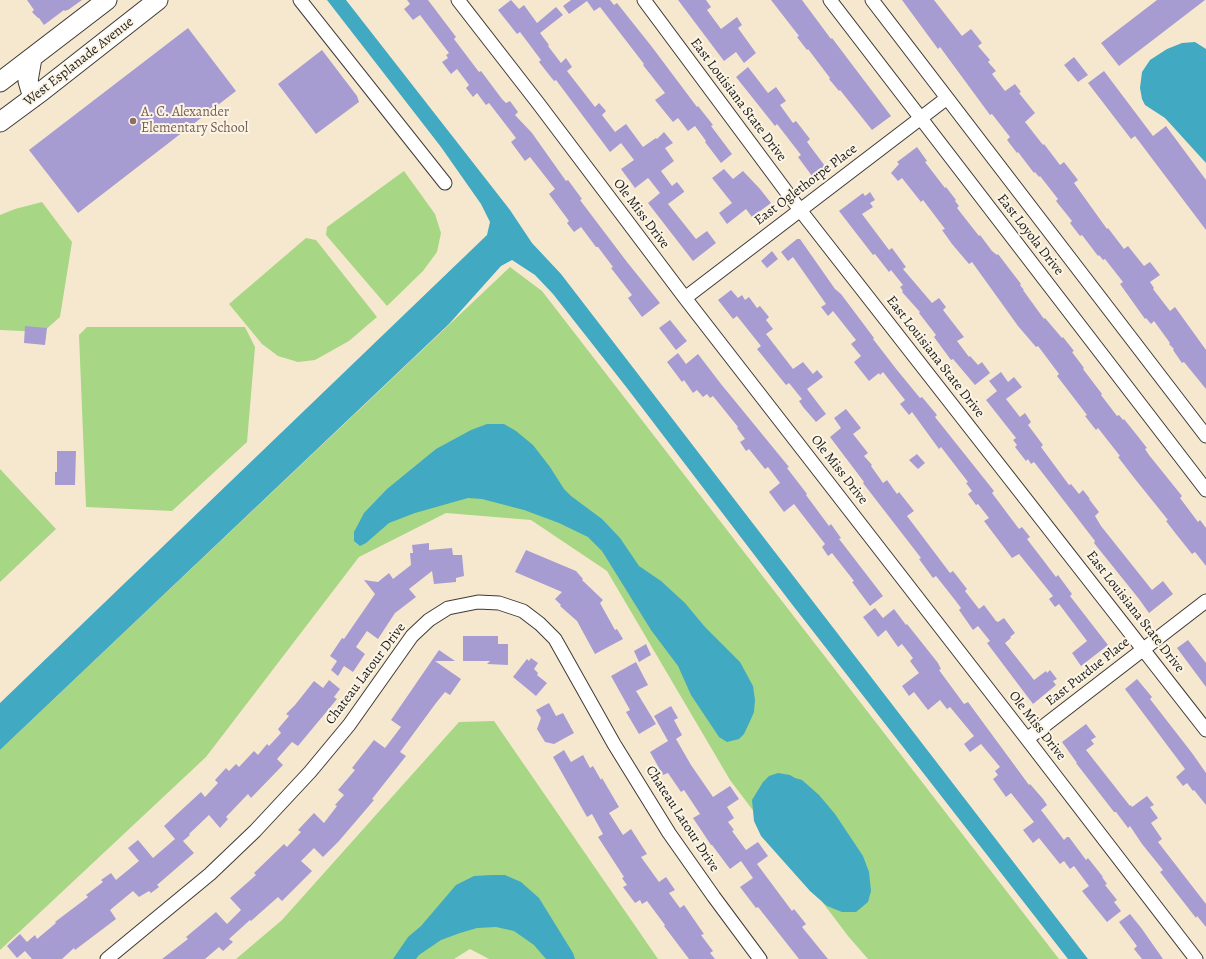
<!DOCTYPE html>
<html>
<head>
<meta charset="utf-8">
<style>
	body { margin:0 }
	canvas { display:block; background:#f6e8cf }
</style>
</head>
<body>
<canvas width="1206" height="959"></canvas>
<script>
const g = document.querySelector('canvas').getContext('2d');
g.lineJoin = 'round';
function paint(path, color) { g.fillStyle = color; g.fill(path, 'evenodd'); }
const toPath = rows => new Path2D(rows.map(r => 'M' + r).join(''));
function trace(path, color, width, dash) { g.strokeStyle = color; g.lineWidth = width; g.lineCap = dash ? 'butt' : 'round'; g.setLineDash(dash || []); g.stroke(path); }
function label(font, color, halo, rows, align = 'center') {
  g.font = font + ' Alegreya,serif'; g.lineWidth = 4; g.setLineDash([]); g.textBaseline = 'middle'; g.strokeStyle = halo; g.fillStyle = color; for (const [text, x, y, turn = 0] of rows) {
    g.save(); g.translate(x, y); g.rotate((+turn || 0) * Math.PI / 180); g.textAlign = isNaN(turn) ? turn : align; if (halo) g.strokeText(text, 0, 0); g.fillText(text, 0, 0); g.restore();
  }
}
const green = toPath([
	[404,171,435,214,441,233,437,252,423,271,387,306,326,235,327,227],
	[42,202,72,242,60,317,43,332,0,330,0,215,15,209],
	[306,238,316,240,377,317,349,341,315,360,298,362,278,356,262,344,229,304],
	[510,267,542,291,1059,959,868,959,848,936,730,780,607,571,531,520,446,513,359,557,206,757,0,950,0,750],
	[87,327,245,327,255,347,247,442,172,511,86,507,79,335],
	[0,469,56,529,0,582],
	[494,721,658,959,489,959,470,949,454,959,236,959,282,920,459,722]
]);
const water = toPath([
	[327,0,346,0,510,210,532,243,561,274,1088,959,1068,959,791,603,627,388,553,294,535,275,512,260,501,266,449,324,0,750,0,703,487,235,490,222,481,204,441,147],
	[1195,42,1206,49,1206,163,1165,118,1145,105,1142,99,1140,88,1142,72,1150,60,1167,49,1182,43],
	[487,424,504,424,516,431,533,445,550,467,564,489,571,496,602,519,620,538,639,566,661,581,685,603,705,627,740,662,753,686,755,700,754,712,751,719,744,734,739,739,727,742,719,737,691,695,678,666,651,630,602,551,588,537,559,523,524,510,482,499,468,498,415,513,389,523,366,543,360,546,354,541,354,532,364,513,387,489,436,449,471,430],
	[778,773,790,775,795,778,802,780,819,795,835,814,863,856,869,872,871,891,868,902,856,912,842,912,827,906,810,891,761,836,754,821,752,800,763,782,769,776],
	[492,875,505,875,521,882,539,898,573,953,575,959,546,959,534,945,514,931,496,927,477,928,460,933,441,940,419,955,416,959,393,959,408,937,421,926,456,885,474,876]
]);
const building = toPath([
	[27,0,82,0,68,10,67,10,65,11,64,10,44,25,39,18,38,18,32,12,34,10],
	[407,0,428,0,456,37,454,39,479,72,481,71,502,99,506,103,510,101,518,112,515,115,532,133,566,181,568,180,582,199,580,200,627,262,660,303,642,317,628,298,632,295,611,268,613,267,598,247,596,247,581,227,574,232,567,223,569,221,549,194,555,189,530,157,525,161,511,142,516,138,489,103,486,105,477,93,473,97,466,88,469,85,457,69,451,74,442,62,448,58,446,55,449,53,420,15,413,20,404,9,410,4],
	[511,0,519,9,524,5,537,23,556,7,563,15,540,33,549,45,548,46,561,63,566,58,572,67,567,71,595,107,599,103,606,111,602,115,615,132,626,124,643,147,656,138,657,139,664,132,673,143,665,148,674,161,661,171,672,186,677,182,684,191,684,192,668,204,696,239,707,231,716,243,693,261,648,203,660,193,649,179,648,178,635,188,621,169,634,160,621,143,610,152,556,80,554,81,539,62,541,60,520,32,517,34,498,10],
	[571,0,610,0,614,5,617,3,652,47,697,107,698,106,713,125,711,126,732,154,721,163,705,142,706,141,695,126,688,131,678,118,673,122,655,100,665,93,643,65,644,64,600,7,594,11,587,1,569,14,563,6],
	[678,0,706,0,711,7,707,10,721,29,737,17,742,25,738,28,756,53,744,63,736,52,724,61],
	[771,0,802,0,831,39,832,38,891,116,872,130,840,90,839,91,829,79,830,78,808,49,807,50,797,37,799,36],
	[902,0,934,0,962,36,971,29,982,43,978,46,990,60,988,62,996,71,992,74,1005,91,1015,84,1021,92,1019,93,1035,113,1025,122,1043,145,1044,144,1060,165,1064,162,1078,180,1074,183,1107,229,1108,228,1124,249,1128,246,1144,266,1150,262,1160,275,1150,282,1154,288,1153,289,1170,311,1175,307,1206,350,1206,389,1184,362,1182,363,1173,350,1174,349,1169,344,1170,343,1154,321,1151,324,1146,318,1145,319,1120,284,1123,282,1105,259,1103,260,1099,255,1098,256,1082,235,1080,236,1070,223,1072,221,1056,201,1058,199,1040,176,1039,177,1035,172,1034,173,1018,152,1017,153,1007,140,1010,137,992,114,990,115,940,47,938,49],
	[1157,0,1205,0,1119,66,1101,43],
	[188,28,236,91,78,213,29,150],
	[322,50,357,96,359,102,316,134,278,84],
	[1074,57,1088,75,1078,82,1064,65],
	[748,67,768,93,776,87,786,101,780,105,793,123,796,121,810,139,807,142,825,166,812,176,798,157,801,155,777,124,775,126,736,77],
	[1104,71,1153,136,1166,126,1206,180,1206,230,1135,136,1131,139,1088,83],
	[917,147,927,161,925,162,945,188,946,187,956,200,955,201,959,206,957,208,979,236,980,235,992,251,997,255,998,254,1011,271,1021,284,1020,285,1024,290,1023,290,1044,319,1045,318,1062,338,1063,337,1074,351,1072,352,1084,368,1083,369,1102,394,1101,395,1117,416,1119,415,1123,420,1124,419,1136,434,1147,448,1145,449,1149,455,1182,496,1180,498,1198,522,1200,520,1206,528,1206,566,1195,552,1192,554,1176,534,1166,521,1168,520,1135,479,1118,457,1120,456,1098,428,1096,430,1085,416,1087,415,1057,376,1059,374,1038,346,1036,347,1018,326,972,262,969,264,952,244,942,230,945,229,923,200,921,202,902,178,898,181,891,173,899,164,897,162],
	[724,169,733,179,743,171,760,189,771,203,752,217,746,209,727,224,719,213,732,203,712,178],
	[870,192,875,200,870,203,873,207,862,214,889,250,892,248,906,267,903,269,932,303,939,298,946,307,943,310,964,337,957,341,969,357,970,356,978,365,982,362,990,373,975,385,953,359,951,360,934,337,936,335,919,313,920,312,902,292,903,291,900,287,903,285,891,270,889,272,875,254,873,255,839,211,863,193,865,196],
	[797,239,800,239,835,289,841,294,874,338,873,339,897,370,920,398,922,397,937,415,935,417,994,491,992,493,1019,529,1022,527,1030,537,1027,539,1056,577,1058,575,1072,594,1070,596,1108,645,1081,666,1072,653,1087,641,1059,604,1055,607,1049,599,1053,596,1019,554,1012,558,984,521,989,518,978,504,976,505,968,494,972,491,966,483,968,482,941,447,939,449,912,412,909,415,900,404,905,400,883,372,880,375,879,373,869,381,854,362,861,356,851,344,856,340,833,311,828,316,821,307,826,304,793,257,788,261,781,252],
	[772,251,778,259,767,268,761,261],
	[731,290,738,298,742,295,745,300,749,297,757,308,760,306,769,317,766,320,773,329,766,334,793,369,803,362,813,374,817,370,823,377,807,389,826,414,816,422,803,407,799,401,802,399,789,383,786,385,757,349,761,346,737,316,733,319,718,300],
	[670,320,687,341,676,350,659,328],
	[25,326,47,328,45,345,24,343],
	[678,353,686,364,698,354,721,384,789,467,787,468,807,494,806,495,829,526,831,524,841,538,839,539,843,544,883,596,870,606,852,582,854,581,832,553,828,556,822,547,825,544,794,504,784,512,769,492,780,483,768,467,765,469,749,449,746,451,740,442,745,439,737,428,738,427,713,396,710,398,707,394,703,397,697,390,693,393,684,380,682,382,667,362],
	[1001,372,1008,382,1014,377,1022,387,1006,399,1020,417,1025,413,1031,422,1028,425,1043,445,1041,447,1069,485,1071,484,1079,494,1083,490,1090,499,1089,499,1099,512,1095,516,1101,526,1152,590,1163,581,1173,594,1149,613,1139,599,1094,543,1095,541,1034,462,1031,464,1028,459,1026,461,1015,447,1017,445,1013,440,1016,438,986,400,997,391,989,381],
	[846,409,861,428,853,434,868,453,864,456,872,465,871,466,883,483,887,480,897,494,899,492,914,511,907,516,950,573,953,571,967,589,965,591,979,609,984,605,996,621,998,622,1004,618,1015,633,1010,637,1011,638,1005,643,1034,680,1046,671,1047,673,1050,670,1057,679,1053,681,1056,685,1033,704,987,643,990,641,978,626,973,630,959,610,961,608,955,600,936,576,933,578,919,559,921,558,863,483,864,482,830,437,841,428,834,418],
	[57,451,76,451,75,485,55,485,55,472,57,472],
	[917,454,925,463,918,469,909,460],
	[429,543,429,550,452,548,453,555,462,555,464,576,456,578,456,582,434,584,432,571,409,589,416,597,395,613,378,639,367,631,356,647,365,654,353,672,344,666,338,676,331,670,337,661,330,656,342,638,344,639,375,594,364,580,378,582,389,573,393,579,411,565,410,553,413,553,412,545],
	[526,550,576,571,583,579,582,580,603,600,600,603,615,630,617,629,623,639,595,654,577,621,560,606,561,605,555,599,562,592,515,572],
	[875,608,883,618,894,609,906,625,907,624,938,663,941,669,939,670,964,704,968,702,1029,785,1030,784,1043,799,1047,805,1041,810,1064,840,1067,837,1069,837,1086,860,1088,858,1103,877,1102,877,1107,884,1105,885,1117,900,1114,902,1121,911,1107,922,1082,891,1089,886,1074,866,1070,869,1064,861,1060,864,1039,838,1033,843,1023,830,1034,822,1011,793,1006,797,993,779,998,775,995,771,1000,767,981,744,970,752,964,744,974,736,950,707,947,709,940,700,928,710,914,692,909,696,902,686,919,673,910,661,913,658,902,644,898,647,886,630,878,637,863,617],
	[463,636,498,636,498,644,508,644,508,665,487,664,490,661,463,661],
	[1188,640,1206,663,1206,687,1177,648],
	[646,644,651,655,639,662,634,651],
	[439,650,455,661,435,661,461,679,450,695,445,692,436,703,400,752,406,756,372,799,374,800,339,841,323,857,314,848,301,861,312,871,282,901,278,897,251,921,250,920,229,939,233,942,223,951,219,947,205,959,162,959,188,939,186,937,216,912,227,924,241,910,230,898,256,875,254,873,284,844,287,847,301,832,298,830,314,813,324,823,337,806,335,805,344,795,338,790,355,770,352,768,374,740,385,748,401,727,391,720],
	[531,658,538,663,534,669,538,673,537,675,547,683,536,696,513,677,527,659,529,661],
	[636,662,648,685,636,691,656,724,639,734,626,712,630,710,611,676],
	[1137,679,1152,697,1150,699,1192,753,1206,773,1206,805,1194,790,1193,791,1187,783,1183,786,1176,777,1185,769,1125,689],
	[329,680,340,689,334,697,337,699,298,746,292,742,277,759,283,765,251,798,248,794,226,817,228,819,220,828,209,815,189,834,190,835,183,841,194,853,157,885,159,887,151,893,149,891,139,897,133,891,110,910,116,919,75,950,74,948,62,959,32,959,25,951,17,958,7,946,20,934,27,942,35,935,37,939,56,923,55,922,88,897,86,895,103,882,101,880,111,873,116,880,139,861,128,848,138,840,153,858,175,839,164,826,201,792,205,797,218,783,215,780,226,768,229,771,236,764,239,767,254,751,258,755,267,744,269,746,281,733,278,729,289,716,286,714,295,705,314,681,323,688],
	[549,703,556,716,563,713,574,733,554,744,545,742,537,729,541,718,536,710],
	[671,706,678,718,674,720,682,735,676,739,691,765,713,797,730,786,739,799,727,807,734,818,728,822,734,830,732,831,746,850,758,842,768,856,757,864,792,911,794,909,806,924,802,927,828,959,799,959,758,907,756,908,740,887,753,878,741,861,730,869,712,845,711,845,693,818,700,814,684,790,681,792,668,773,663,775,650,752,668,741,654,716],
	[1086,724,1096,737,1091,740,1094,744,1086,750,1130,806,1131,805,1132,807,1147,796,1154,805,1150,807,1158,818,1151,823,1162,839,1158,842,1206,904,1206,927,1197,916,1196,918,1160,872,1163,870,1142,844,1130,826,1128,828,1116,812,1114,812,1076,763,1077,763,1062,742],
	[564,750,571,762,583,755,590,768,593,766,601,780,602,778,619,807,609,813,623,835,631,829,647,854,641,857,659,882,666,877,675,890,669,893,680,908,684,905,704,934,701,935,713,951,710,953,715,959,689,959,664,926,665,925,647,901,642,904,640,900,635,903,623,887,627,885,622,878,624,877,598,837,603,834,592,814,587,817,553,757],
	[1130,914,1142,929,1163,959,1142,959,1134,949,1137,946,1119,922]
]);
const street = toPath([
	[300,0,445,183],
	[458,0,538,103,685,298,1027,739,1196,959],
	[644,0,800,210,1206,730],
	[830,0,1206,490],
	[872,0,1206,436],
	[685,298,947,98],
	[1027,739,1206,601],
	[107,959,210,874,255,831,310,772,349,725,412,636,429,620,448,608,478,602,499,603,523,611,540,624,555,639,614,744,669,833,714,897,760,959]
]);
const secondary = toPath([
	[32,58,28,81,33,98],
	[0,82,107,0],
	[0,122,42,91,158,0]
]);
const markers = [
	[133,121,4,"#8d6e63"]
];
const streetNames = [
	["West Esplanade Avenue",79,62,-38],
	["East Louisiana State Drive",738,100,53],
	["East Oglethorpe Place",806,185,-37],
	["Ole Miss Drive",641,214,53],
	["East Loyola Drive",1030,235,52],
	["East Louisiana State Drive",935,357,52],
	["Ole Miss Drive",839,470,52],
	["East Louisiana State Drive",1135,612,52],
	["East Purdue Place",1088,672,-38],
	["Chateau Latour Drive",366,674,-53],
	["Ole Miss Drive",1037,726,52],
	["Chateau Latour Drive",682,819,57]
];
const educationNames = [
	["A. C. Alexander",141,113],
	["Elementary School",141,129]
];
paint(green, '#a7d784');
paint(water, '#41a9c1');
paint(building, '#a79cd1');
trace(street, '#3d3b37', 15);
trace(secondary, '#3d3b37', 21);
trace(street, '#fff', 13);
trace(secondary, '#fff', 19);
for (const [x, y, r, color] of markers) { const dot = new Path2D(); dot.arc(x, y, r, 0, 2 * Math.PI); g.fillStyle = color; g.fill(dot); trace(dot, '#fcf5e5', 1.5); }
label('14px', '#1c1c1c', '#fcf5e5', streetNames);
label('14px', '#785e54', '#fcf5e5', educationNames, 'left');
</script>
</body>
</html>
